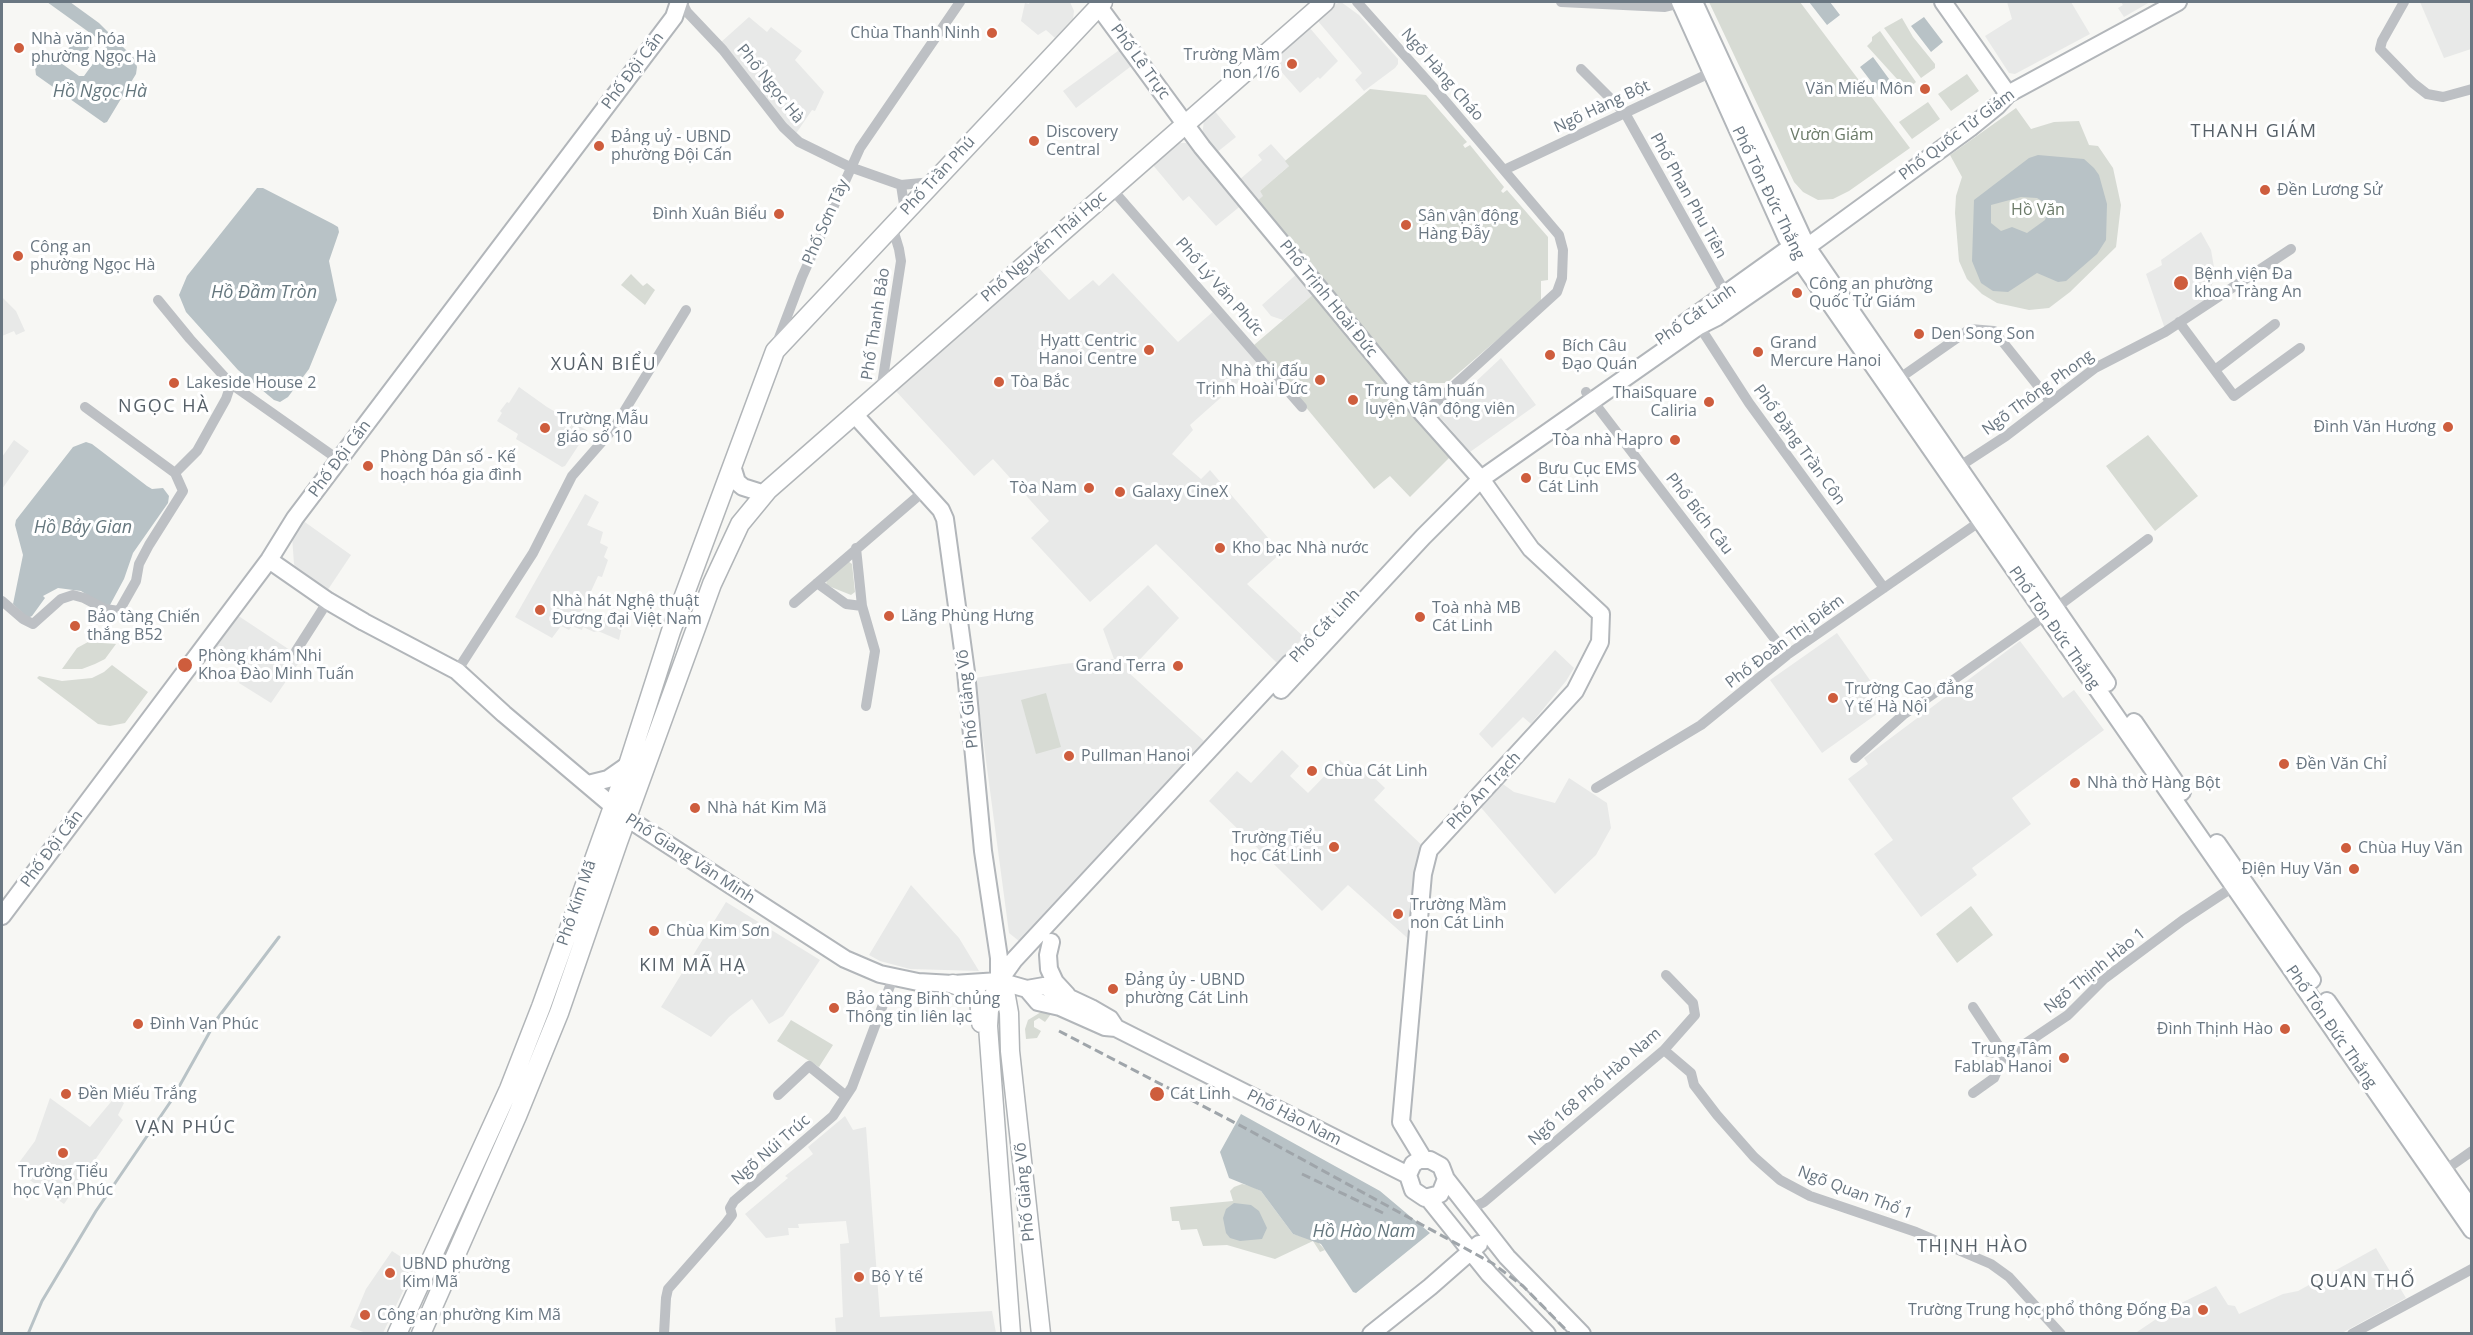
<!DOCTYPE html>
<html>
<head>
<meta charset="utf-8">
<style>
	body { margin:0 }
	#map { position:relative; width:2473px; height:1335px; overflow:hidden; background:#f7f7f4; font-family:"Open Sans",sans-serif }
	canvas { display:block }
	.frame { position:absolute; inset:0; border:3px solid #6a7782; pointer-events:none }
</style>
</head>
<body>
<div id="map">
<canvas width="2473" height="1335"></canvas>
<div class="frame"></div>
</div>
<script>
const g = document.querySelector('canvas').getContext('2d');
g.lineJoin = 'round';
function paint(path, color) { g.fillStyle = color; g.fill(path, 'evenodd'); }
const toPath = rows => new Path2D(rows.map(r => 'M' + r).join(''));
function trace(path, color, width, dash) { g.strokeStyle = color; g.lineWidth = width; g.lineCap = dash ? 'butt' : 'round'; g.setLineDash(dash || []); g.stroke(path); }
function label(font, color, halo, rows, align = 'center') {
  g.font = font + ' "Open Sans",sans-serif'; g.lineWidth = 6; g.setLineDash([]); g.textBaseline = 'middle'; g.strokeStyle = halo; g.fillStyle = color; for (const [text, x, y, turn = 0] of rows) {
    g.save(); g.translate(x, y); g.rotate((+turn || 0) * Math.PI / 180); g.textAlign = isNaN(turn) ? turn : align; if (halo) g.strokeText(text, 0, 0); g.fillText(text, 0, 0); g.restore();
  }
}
const built = toPath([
	[1030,2,1070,2,1074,11,1073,19,1055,38,1046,30,1038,35,1021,21,1025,3,1029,4],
	[1341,2,1359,15,1398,59,1398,64,1395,68,1364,91,1355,80,1362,73,1317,20,1333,5],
	[2007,2,2071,2,2090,34,2015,74,2009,73,1985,36,2012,19],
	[2121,2,2150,2,2124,17,2118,8,2123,5],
	[2420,2,2471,2,2471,49,2444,58],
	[749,17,767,32,771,27,802,51,795,60,824,92,815,111,812,110,795,135,720,43],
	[1309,27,1338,61,1320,79,1318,77,1300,93,1271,60],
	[1122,48,1134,64,1076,108,1063,91],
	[1213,109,1236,137,1216,153,1202,136,1204,120],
	[1177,143,1189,143,1243,204,1216,226,1189,196,1183,201,1152,164],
	[1271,144,1290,165,1260,191,1264,196,1257,201,1239,180,1262,160,1258,155],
	[2201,232,2211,250,2215,273,2207,304,2165,329,2146,274,2162,265,2161,260],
	[1036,265,1069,300,1093,280,1099,286,1113,273,1178,342,1215,310,1261,362,1190,425,1193,430,1172,454,1201,479,1210,470,1281,553,1247,584,1304,637,1278,664,1156,544,1090,602,1031,538,1049,521,993,459,974,476,894,389],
	[1299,272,1316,292,1283,320,1271,316,1262,305],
	[2,297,16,311,25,331,16,335,14,331,2,336],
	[1501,358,1536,405,1470,452,1439,416],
	[519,387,547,407,588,431,565,466,562,467,516,439,518,434,497,421,502,413,500,411,507,402,509,403],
	[14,440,29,451,2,489,2,457],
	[585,494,599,502,587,525,603,532,600,543,608,547,604,557,608,560,602,577,598,576,582,611,602,619,604,615,623,622,619,640,598,631,594,632,583,627,582,630,572,626,569,630,561,626,552,638,515,617],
	[302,520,351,555,327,591,296,568,294,564,292,536],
	[1148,585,1179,618,1128,672,1204,741,1019,941,1009,933,975,678,1063,664,1114,659,1103,629],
	[234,613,302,658,271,703,239,683,249,668,212,644],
	[1837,633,1888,706,1822,753,1770,680],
	[2020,641,2063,698,2074,690,2104,730,2012,798,2031,824,1972,868,1977,875,1921,917,1874,854,1893,840,1848,779,1868,764,1864,758],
	[1555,650,1574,668,1566,681,1531,724,1523,717,1492,748,1479,734],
	[1282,750,1299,766,1290,776,1308,793,1340,760,1354,774,1362,766,1385,788,1374,800,1427,850,1413,943,1348,885,1322,911,1209,801,1237,771,1251,783],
	[1569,778,1607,803,1611,828,1596,855,1555,894,1478,804,1500,782,1514,792,1555,803],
	[911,885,959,938,979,971,910,969,880,961,869,955],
	[726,902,820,960,783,1016,769,1024,752,999,729,1017,711,1037,661,1007],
	[115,1097,124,1103,118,1115,123,1120,64,1204,21,1174,18,1164,35,1141,50,1098,90,1127],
	[845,1116,853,1130,866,1127,880,1317,992,1311,996,1333,836,1333,835,1318,843,1317,840,1244,849,1243,846,1221,798,1224,799,1228,788,1228,789,1235,766,1238,745,1214,788,1178,785,1176,813,1154,808,1147],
	[2376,1248,2406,1298,2342,1333,2134,1334,2177,1305,2216,1286,2228,1305,2235,1306,2239,1314,2283,1294,2298,1291],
	[392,1251,415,1266,383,1333,366,1333,350,1327,366,1289]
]);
const green = toPath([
	[1709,2,1800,2,1910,148,1849,191,1833,199,1818,200,1803,192,1794,182],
	[1902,18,1913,37,1935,64,1935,68,1921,78,1884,28],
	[1880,31,1916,82,1907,90,1867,46,1872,41,1872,37],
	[1967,74,1979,91,1951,111,1938,94],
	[1370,89,1426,95,1467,142,1463,145,1465,148,1470,145,1504,187,1501,191,1503,193,1507,190,1548,237,1548,280,1541,281,1541,302,1447,383,1409,383,1405,380,1257,201,1263,196,1260,191,1289,166,1285,161],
	[1928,102,1940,119,1912,139,1899,122],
	[2016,108,2031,129,2054,122,2079,121,2089,145,2098,146,2113,168,2121,205,2116,247,2070,292,2049,308,2029,310,1997,303,1982,294,1967,279,1959,261,1955,213,1956,196,1962,177,1950,155],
	[631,274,643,286,647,283,655,290,645,305,621,285],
	[1316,292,1452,455,1410,497,1390,476,1374,489,1254,345],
	[2148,435,2198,496,2155,531,2106,466],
	[848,561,852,564,855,592,851,595,826,585,827,579],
	[88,642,116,644,105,659,95,664,82,669,62,669,77,648],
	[112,665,148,692,125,723,110,726,98,724,37,678,39,676,62,681,92,678,104,672],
	[1046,693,1061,747,1036,754,1021,700],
	[1971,906,1993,935,1957,963,1936,934],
	[1041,1012,1051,1014,1045,1022,1039,1018,1034,1021,1034,1027,1041,1031,1037,1038,1026,1039,1025,1029,1028,1020],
	[791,1020,833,1045,819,1067,777,1041],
	[1242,1184,1251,1186,1261,1191,1293,1234,1317,1241,1325,1250,1320,1252,1313,1241,1275,1259,1227,1245,1203,1246,1197,1229,1181,1230,1179,1221,1172,1221,1170,1207,1233,1201,1230,1191,1234,1187]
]);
const water = toPath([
	[47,2,70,2,99,23,134,58,137,67,136,74,107,122,104,123,36,75,35,67,47,53,79,76,84,76,105,47,104,43],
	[1809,2,1830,2,1840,15,1827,25],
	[1924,17,1943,42,1931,52,1911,26],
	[79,34,92,43,77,65,64,55],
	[1873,57,1892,83,1880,93,1860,67],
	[2038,155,2084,159,2094,168,2099,175,2107,204,2106,240,2097,254,2066,281,2058,282,2037,273,2008,292,1993,291,1981,283,1972,261,1974,200,2029,158],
	[2021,197,2037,198,2050,206,2045,220,2027,233,2012,227,2001,231,1991,223,1991,205],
	[257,188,263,188,333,224,338,227,339,232,329,261,337,300,309,369,288,397,280,402,274,400,238,370,186,312,179,295,187,276],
	[86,442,92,444,147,486,152,489,163,488,169,496,168,503,133,553,124,579,110,605,104,606,81,591,58,588,43,596,45,598,32,616,28,618,13,604,23,555,15,525,16,520,73,447],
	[1241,1114,1380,1191,1430,1233,1356,1293,1353,1292,1321,1244,1293,1234,1261,1191,1229,1178,1220,1152],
	[1234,1203,1251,1205,1259,1211,1267,1228,1262,1239,1240,1241,1230,1238,1226,1233,1223,1218,1226,1209]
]);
const stream = toPath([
	[28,1334,42,1301,96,1211,171,1101,217,1019,279,937]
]);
const street = toPath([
	[682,2,687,12,723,50,783,127,799,142,850,167,901,185,932,182],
	[1357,2,1441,96,1559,235,1563,250,1562,278,1557,292,1423,414],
	[1561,2,1665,7,1686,2],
	[2404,2,2382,41,2380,49,2413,83,2427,94,2443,97,2472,89],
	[1581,69,1625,113,1726,294],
	[1504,170,1712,72],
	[901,185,905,211],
	[1111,188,1302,407],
	[158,300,190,339,231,384,339,460],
	[1696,321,1749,403,1884,588],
	[2179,322,2234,396,2300,348],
	[777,343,802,277,860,148,960,2],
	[2215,370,2275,324],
	[1897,380,1970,329,1994,331,2050,401],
	[881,391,901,261,899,249,892,226],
	[1586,392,1787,655],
	[1957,468,2006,436,2095,368,2165,332,2291,249],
	[175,473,197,451,226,399,231,384],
	[856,548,862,606],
	[817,583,846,604,862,606,875,651,866,706],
	[2,601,23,619,33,624,61,599,73,595,84,598,105,609,119,611,136,581,139,564,149,545,183,491,175,473,85,407],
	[794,603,924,491],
	[296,651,328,601],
	[457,671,533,553,572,476,614,428,686,310],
	[1855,758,1903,715,2045,616,2148,539],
	[1596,788,1701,725,1787,655,1985,518],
	[1664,1050,1691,1073,1694,1085,1717,1115,1754,1157,1780,1180,1810,1196,1916,1232,1991,1264,2009,1277,2061,1334],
	[1982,1051,2004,1054,2013,1052,2068,1015,2104,979,2183,920,2233,887],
	[1973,1093,1994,1078,2004,1054,1973,1007],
	[778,1095,809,1066,846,1096],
	[2445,1170,2472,1151],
	[1470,1209,1484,1202,1664,1050,1695,1015,1693,1003,1666,975],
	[664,1334,666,1298,668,1289,726,1223,732,1215,730,1208,734,1201,833,1116,852,1087,893,978],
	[2352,1334,2472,1269]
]);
const secondary = toPath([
	[1680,2,1786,237,1800,260,2472,1230],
	[1694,2,1807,247,2107,683],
	[1943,2,2008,94],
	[1099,7,1202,147,1423,414,1481,479,1531,549,1601,614,1600,642,1575,691,1429,850,1423,874,1401,1122,1424,1160],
	[1682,325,1791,247,1803,247],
	[854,414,941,510,945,519,966,672,983,851,999,958,999,981],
	[733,469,737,482,743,487,765,494],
	[269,560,328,601,364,622,457,671,504,714,627,818,845,959,880,974,918,982,953,984,999,981,1027,989,1044,986,1091,1008,1110,1019,1116,1028],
	[1281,690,1423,537,1481,479,1699,326,1717,317,1788,268,1800,260,1807,247,1970,128,1997,106,2008,94,2178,2],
	[2134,722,2182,792],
	[588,784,608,779,628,765],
	[2217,843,2312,980],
	[2,916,269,560,295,518,674,17,679,2],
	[1051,942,1048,955,1049,969,1055,982,1067,995],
	[999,981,1014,960,1290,663],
	[1027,989,1038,1002,1060,1007,1105,1027,1116,1028,1408,1175],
	[2327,1001,2472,1210],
	[1446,1179,1440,1194,1425,1198,1413,1190,1408,1175,1413,1164,1419,1160,1430,1160,1441,1166,1446,1179,1507,1257,1582,1334],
	[1428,1198,1489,1274,1547,1334],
	[1371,1334,1430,1287,1479,1244]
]);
const primary = toPath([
	[999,981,1005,991,1009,1013,1010,1051,1041,1334],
	[999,981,989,1010,988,1026,1011,1334],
	[953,984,972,991,979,997,981,1023],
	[397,1334,509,1089,541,1007,628,765,671,631,775,351,1103,2],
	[421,1334,517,1116,559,1013,618,842,712,584,740,524,768,490,1325,2]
]);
const rail = toPath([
	[1059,1031,1243,1127,1492,1263,1523,1286,1570,1334],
	[1302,1174,1383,1213]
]);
const markers = [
	[992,33,6,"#ce5d3d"],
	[19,48,6,"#ce5d3d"],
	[1292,64,6,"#ce5d3d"],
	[1925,89,6,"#ce5d3d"],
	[1034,141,6,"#ce5d3d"],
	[599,146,6,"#ce5d3d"],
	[2265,190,6,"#ce5d3d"],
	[779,214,6,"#ce5d3d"],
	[1406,225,6,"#ce5d3d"],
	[18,256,6,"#ce5d3d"],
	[2181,283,8,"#ce5d3d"],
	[1797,293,6,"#ce5d3d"],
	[1919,334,6,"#ce5d3d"],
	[1149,350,6,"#ce5d3d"],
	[1758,352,6,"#ce5d3d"],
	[1550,355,6,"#ce5d3d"],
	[1320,380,6,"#ce5d3d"],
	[999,382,6,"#ce5d3d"],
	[174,383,6,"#ce5d3d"],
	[1353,400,6,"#ce5d3d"],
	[1709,402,6,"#ce5d3d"],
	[2448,427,6,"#ce5d3d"],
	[545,428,6,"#ce5d3d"],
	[1675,440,6,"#ce5d3d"],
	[368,466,6,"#ce5d3d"],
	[1526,478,6,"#ce5d3d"],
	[1089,488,6,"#ce5d3d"],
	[1120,492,6,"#ce5d3d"],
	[1220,548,6,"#ce5d3d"],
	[540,610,6,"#ce5d3d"],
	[889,616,6,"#ce5d3d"],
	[1420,617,6,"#ce5d3d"],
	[75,626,6,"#ce5d3d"],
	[185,665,8,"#ce5d3d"],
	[1178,666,6,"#ce5d3d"],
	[1833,698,6,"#ce5d3d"],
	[1069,756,6,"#ce5d3d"],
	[2284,764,6,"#ce5d3d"],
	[1312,771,6,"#ce5d3d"],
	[2075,783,6,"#ce5d3d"],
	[695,808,6,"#ce5d3d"],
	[1334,847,6,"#ce5d3d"],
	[2346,848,6,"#ce5d3d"],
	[2354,869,6,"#ce5d3d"],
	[1398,914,6,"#ce5d3d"],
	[654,931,6,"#ce5d3d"],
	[1113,989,6,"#ce5d3d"],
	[834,1008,6,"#ce5d3d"],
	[138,1024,6,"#ce5d3d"],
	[2285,1029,6,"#ce5d3d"],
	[2064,1058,6,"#ce5d3d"],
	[66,1094,6,"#ce5d3d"],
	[1157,1094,8,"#ce5d3d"],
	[63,1153,6,"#ce5d3d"],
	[390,1273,6,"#ce5d3d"],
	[859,1277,6,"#ce5d3d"],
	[2203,1310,6,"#ce5d3d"],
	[365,1315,6,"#ce5d3d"]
];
const poiNames = [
	["Chùa Thanh Ninh",980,33,"right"],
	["Nhà văn hóa",31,39],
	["phường Ngọc Hà",31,57],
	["Trường Mầm",1280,55,"right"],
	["non 1/6",1280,73,"right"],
	["Văn Miếu Môn",1913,89,"right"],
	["Discovery",1046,132],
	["Central",1046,150],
	["Đảng uỷ - UBND",611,137],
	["phường Đội Cấn",611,155],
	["Đền Lương Sử",2277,190],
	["Đình Xuân Biểu",767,214,"right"],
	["Sân vận động",1418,216],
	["Hàng Đẫy",1418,234],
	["Công an",30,247],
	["phường Ngọc Hà",30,265],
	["Bệnh viện Đa",2194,274],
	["khoa Tràng An",2194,292],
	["Công an phường",1809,284],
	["Quốc Tử Giám",1809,302],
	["Den Song Son",1931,334],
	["Hyatt Centric",1137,341,"right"],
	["Hanoi Centre",1137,359,"right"],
	["Grand",1770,343],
	["Mercure Hanoi",1770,361],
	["Bích Câu",1562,346],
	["Đạo Quán",1562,364],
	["Nhà thi đấu",1308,371,"right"],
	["Trịnh Hoài Đức",1308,389,"right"],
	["Tòa Bắc",1011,382],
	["Lakeside House 2",186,383],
	["Trung tâm huấn",1365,391],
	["luyện Vận động viên",1365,409],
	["ThaiSquare",1697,393,"right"],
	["Caliria",1697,411,"right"],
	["Trường Mẫu",557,419],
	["giáo số 10",557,437],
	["Đình Văn Hương",2436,427,"right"],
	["Tòa nhà Hapro",1663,440,"right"],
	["Phòng Dân số - Kế",380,457],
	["hoạch hóa gia đình",380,475],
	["Bưu Cục EMS",1538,469],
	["Cát Linh",1538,487],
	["Tòa Nam",1077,488,"right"],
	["Galaxy CineX",1132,492],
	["Kho bạc Nhà nước",1232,548],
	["Nhà hát Nghệ thuật",552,601],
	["Đương đại Việt Nam",552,619],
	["Toà nhà MB",1432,608],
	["Cát Linh",1432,626],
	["Lăng Phùng Hưng",901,616],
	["Bảo tàng Chiến",87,617],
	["thắng B52",87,635],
	["Phòng khám Nhi",198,656],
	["Khoa Đào Minh Tuấn",198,674],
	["Grand Terra",1166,666,"right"],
	["Trường Cao đẳng",1845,689],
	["Y tế Hà Nội",1845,707],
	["Pullman Hanoi",1081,756],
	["Đền Văn Chỉ",2296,764],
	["Chùa Cát Linh",1324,771],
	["Nhà thờ Hàng Bột",2087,783],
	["Nhà hát Kim Mã",707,808],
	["Trường Tiểu",1322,838,"right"],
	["học Cát Linh",1322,856,"right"],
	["Chùa Huy Văn",2358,848],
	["Điện Huy Văn",2342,869,"right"],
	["Trường Mầm",1410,905],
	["non Cát Linh",1410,923],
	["Chùa Kim Sơn",666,931],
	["Đảng ủy - UBND",1125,980],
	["phường Cát Linh",1125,998],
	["Bảo tàng Binh chủng",846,999],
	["Thông tin liên lạc",846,1017],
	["Đình Vạn Phúc",150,1024],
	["Đình Thịnh Hào",2273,1029,"right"],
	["Trung Tâm",2052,1049,"right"],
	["Fablab Hanoi",2052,1067,"right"],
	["Đền Miếu Trắng",78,1094],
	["Cát Linh",1170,1094],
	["Trường Tiểu",63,1172,"center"],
	["học Vạn Phúc",63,1190,"center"],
	["UBND phường",402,1264],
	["Kim Mã",402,1282],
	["Bộ Y tế",871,1277],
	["Trường Trung học phổ thông Đống Đa",2191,1310,"right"],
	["Công an phường Kim Mã",377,1315]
];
const streetNames = [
	["Phố Lê Trực",1140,62,54],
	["Phố Đội Cấn",633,71,-53],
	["Ngõ Hàng Cháo",1442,75,49],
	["Phố Ngọc Hà",770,84,51],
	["Ngõ Hàng Bột",1602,107,-25],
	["Phố Quốc Tử Giám",1957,135,-37],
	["Phố Trần Phú",938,176,-47],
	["Phố Tôn Đức Thắng",1768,193,64],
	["Phố Phan Phu Tiên",1688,196,61],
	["Phố Sơn Tây",826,222,-66],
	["Phố Nguyễn Thái Học",1044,247,-41],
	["Phố Lý Văn Phức",1219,287,49],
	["Phố Trịnh Hoài Đức",1328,299,51],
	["Phố Cát Linh",1696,315,-35],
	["Phố Thanh Bảo",876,324,-81],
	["Ngõ Thông Phong",2038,393,-36],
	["Phố Đặng Trần Côn",1799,445,54],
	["Phố Đội Cấn",340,459,-53],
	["Phố Bích Câu",1699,514,52],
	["Phố Cát Linh",1325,626,-47],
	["Phố Tôn Đức Thắng",2054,628,55],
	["Phố Đoàn Thị Điểm",1785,642,-37],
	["Phố Giảng Võ",968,699,-96],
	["Phố An Trạch",1484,791,-47],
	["Phố Đội Cấn",52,849,-53],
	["Phố Giang Văn Minh",690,859,33],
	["Phố Kim Mã",577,903,-71],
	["Ngõ Thịnh Hào 1",2095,971,-39],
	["Phố Tôn Đức Thắng",2331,1027,55],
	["Ngõ 168 Phố Hào Nam",1595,1087,-41],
	["Phố Hào Nam",1294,1118,27],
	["Ngõ Núi Trúc",771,1150,-41],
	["Phố Giảng Võ",1025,1192,-95],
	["Ngõ Quan Thổ 1",1855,1193,21]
];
const parkNames = [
	["Vườn Giám",1832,135],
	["Hồ Văn",2038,210]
];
const waterNames = [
	["Hồ Ngọc Hà",100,92],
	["Hồ Đầm Tròn",264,293],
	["Hồ Bảy Gian",83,528],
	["Hồ Hào Nam",1364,1232]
];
const neighbourhoodNames = [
	["THANH GIÁM",2254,132],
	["XUÂN BIỂU",604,365],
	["NGỌC HÀ",164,407],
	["KIM MÃ HẠ",693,966],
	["VẠN PHÚC",186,1128],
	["THỊNH HÀO",1973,1247],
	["QUAN THỔ",2363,1282]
];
paint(built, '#e8e9e8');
paint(green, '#d7dbd4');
paint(water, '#b8c2c6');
trace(stream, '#b8c2c6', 3);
trace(secondary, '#b2b6ba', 20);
trace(primary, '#b1b5b8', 21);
trace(street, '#bdc0c4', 10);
trace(secondary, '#fff', 16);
trace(primary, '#fff', 18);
trace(rail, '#9fa5aa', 3, [9, 4.5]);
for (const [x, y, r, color] of markers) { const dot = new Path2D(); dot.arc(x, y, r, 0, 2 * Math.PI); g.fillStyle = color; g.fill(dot); trace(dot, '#fff', 2); }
label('16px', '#6a7782', '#fff', poiNames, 'left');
label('16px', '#6a7782', '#fff', streetNames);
label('16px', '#6b7a68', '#fff', parkNames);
label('italic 18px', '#65777e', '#fff', waterNames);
g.letterSpacing = '1.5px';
label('18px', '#566068', '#fff', neighbourhoodNames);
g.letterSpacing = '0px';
</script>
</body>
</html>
